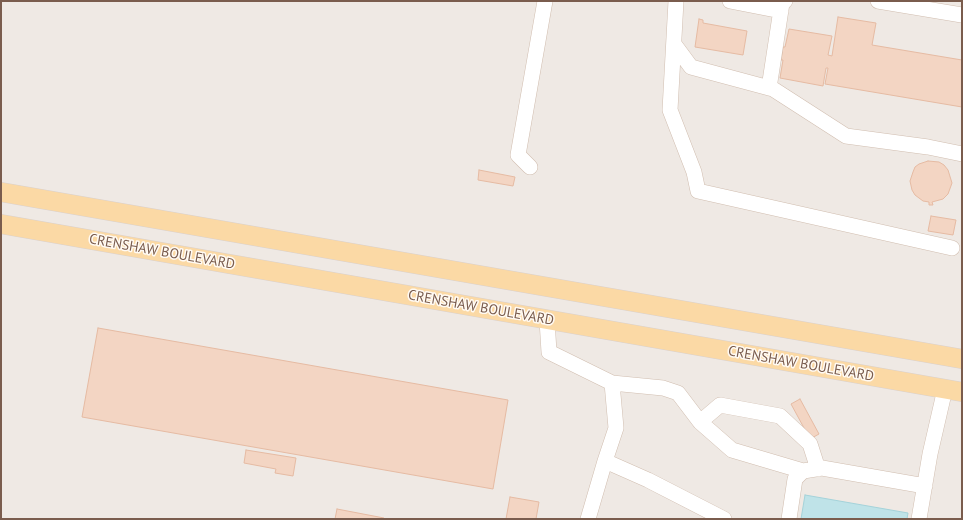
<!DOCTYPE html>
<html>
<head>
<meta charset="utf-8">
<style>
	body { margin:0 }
	#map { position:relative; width:963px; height:520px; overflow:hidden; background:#fdf6ec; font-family:"PT Sans",sans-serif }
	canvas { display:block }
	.frame { position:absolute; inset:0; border:2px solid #7a5c4d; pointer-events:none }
</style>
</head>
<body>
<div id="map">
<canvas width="963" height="520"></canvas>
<div class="frame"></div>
</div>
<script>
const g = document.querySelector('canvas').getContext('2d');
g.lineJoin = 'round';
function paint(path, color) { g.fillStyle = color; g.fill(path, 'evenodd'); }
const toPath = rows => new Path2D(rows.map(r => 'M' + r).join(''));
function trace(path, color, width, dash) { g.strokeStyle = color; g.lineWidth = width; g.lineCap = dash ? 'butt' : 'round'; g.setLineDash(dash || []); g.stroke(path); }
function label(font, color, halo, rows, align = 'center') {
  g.font = font + ' "PT Sans",sans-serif'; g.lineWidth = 3; g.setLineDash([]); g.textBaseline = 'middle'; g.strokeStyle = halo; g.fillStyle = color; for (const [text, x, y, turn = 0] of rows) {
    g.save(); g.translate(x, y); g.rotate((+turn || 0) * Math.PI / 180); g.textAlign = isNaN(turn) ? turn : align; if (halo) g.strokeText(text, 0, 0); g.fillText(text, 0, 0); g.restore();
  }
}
const industrial = toPath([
	[1,1,962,1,962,519,1,519]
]);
const water = toPath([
	[805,495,908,513,907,519,801,519,805,495]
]);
const building = toPath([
	[838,17,876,23,872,45,962,60,962,107,825,84,828,68,826,68,823,86,780,78,783,60,781,60,783,47,785,47,789,29,832,36,828,55,832,56,838,17],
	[699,19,703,20,703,23,747,31,743,55,695,47,699,19],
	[928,161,939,162,944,165,948,170,952,183,948,194,943,199,932,202,933,205,929,205,929,202,923,201,915,195,912,190,910,181,913,172,915,167,919,164,928,161],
	[479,170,515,177,513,186,478,180,479,170],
	[931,216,956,220,953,235,928,231,931,216],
	[98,328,508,400,493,489,82,417,98,328],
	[800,399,819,434,810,439,791,404,800,399],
	[246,450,296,458,293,476,275,473,276,469,244,463,246,450],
	[510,497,539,502,536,519,506,519,510,497],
	[337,509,384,518,383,519,335,519,337,509]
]);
const minor = toPath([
	[676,1,670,110,694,172,698,191,952,248],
	[730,1,781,11],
	[878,1,962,15],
	[674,44,691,67,773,89,846,136,928,147,962,154],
	[769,88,782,3,785,1],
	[530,167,518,155,545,1],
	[547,320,549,352,612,383,663,388,678,393,700,422,732,450,803,471],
	[700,422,720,405,780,416,810,444,818,469],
	[605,461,616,428,612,383],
	[588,519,605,461,648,480,724,519],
	[789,519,795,479,803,471,822,468,925,486],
	[919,519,930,454,945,389]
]);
const major = toPath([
	[1,192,962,359],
	[1,224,962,392]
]);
const streetNames = [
	["CRENSHAW BOULEVARD",162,252,10],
	["CRENSHAW BOULEVARD",481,308,10],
	["CRENSHAW BOULEVARD",801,364,10]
];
paint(industrial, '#efe9e4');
paint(water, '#bfe3e8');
trace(water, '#a5d3da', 1);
paint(building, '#f3d5c3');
trace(building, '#e6bba3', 1);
trace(minor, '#d1beb0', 16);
trace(major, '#dad1cd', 20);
trace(minor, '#fff', 15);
trace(major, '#fbd9a5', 19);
label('14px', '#7a5c4d', '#fffaf3', streetNames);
</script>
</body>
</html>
